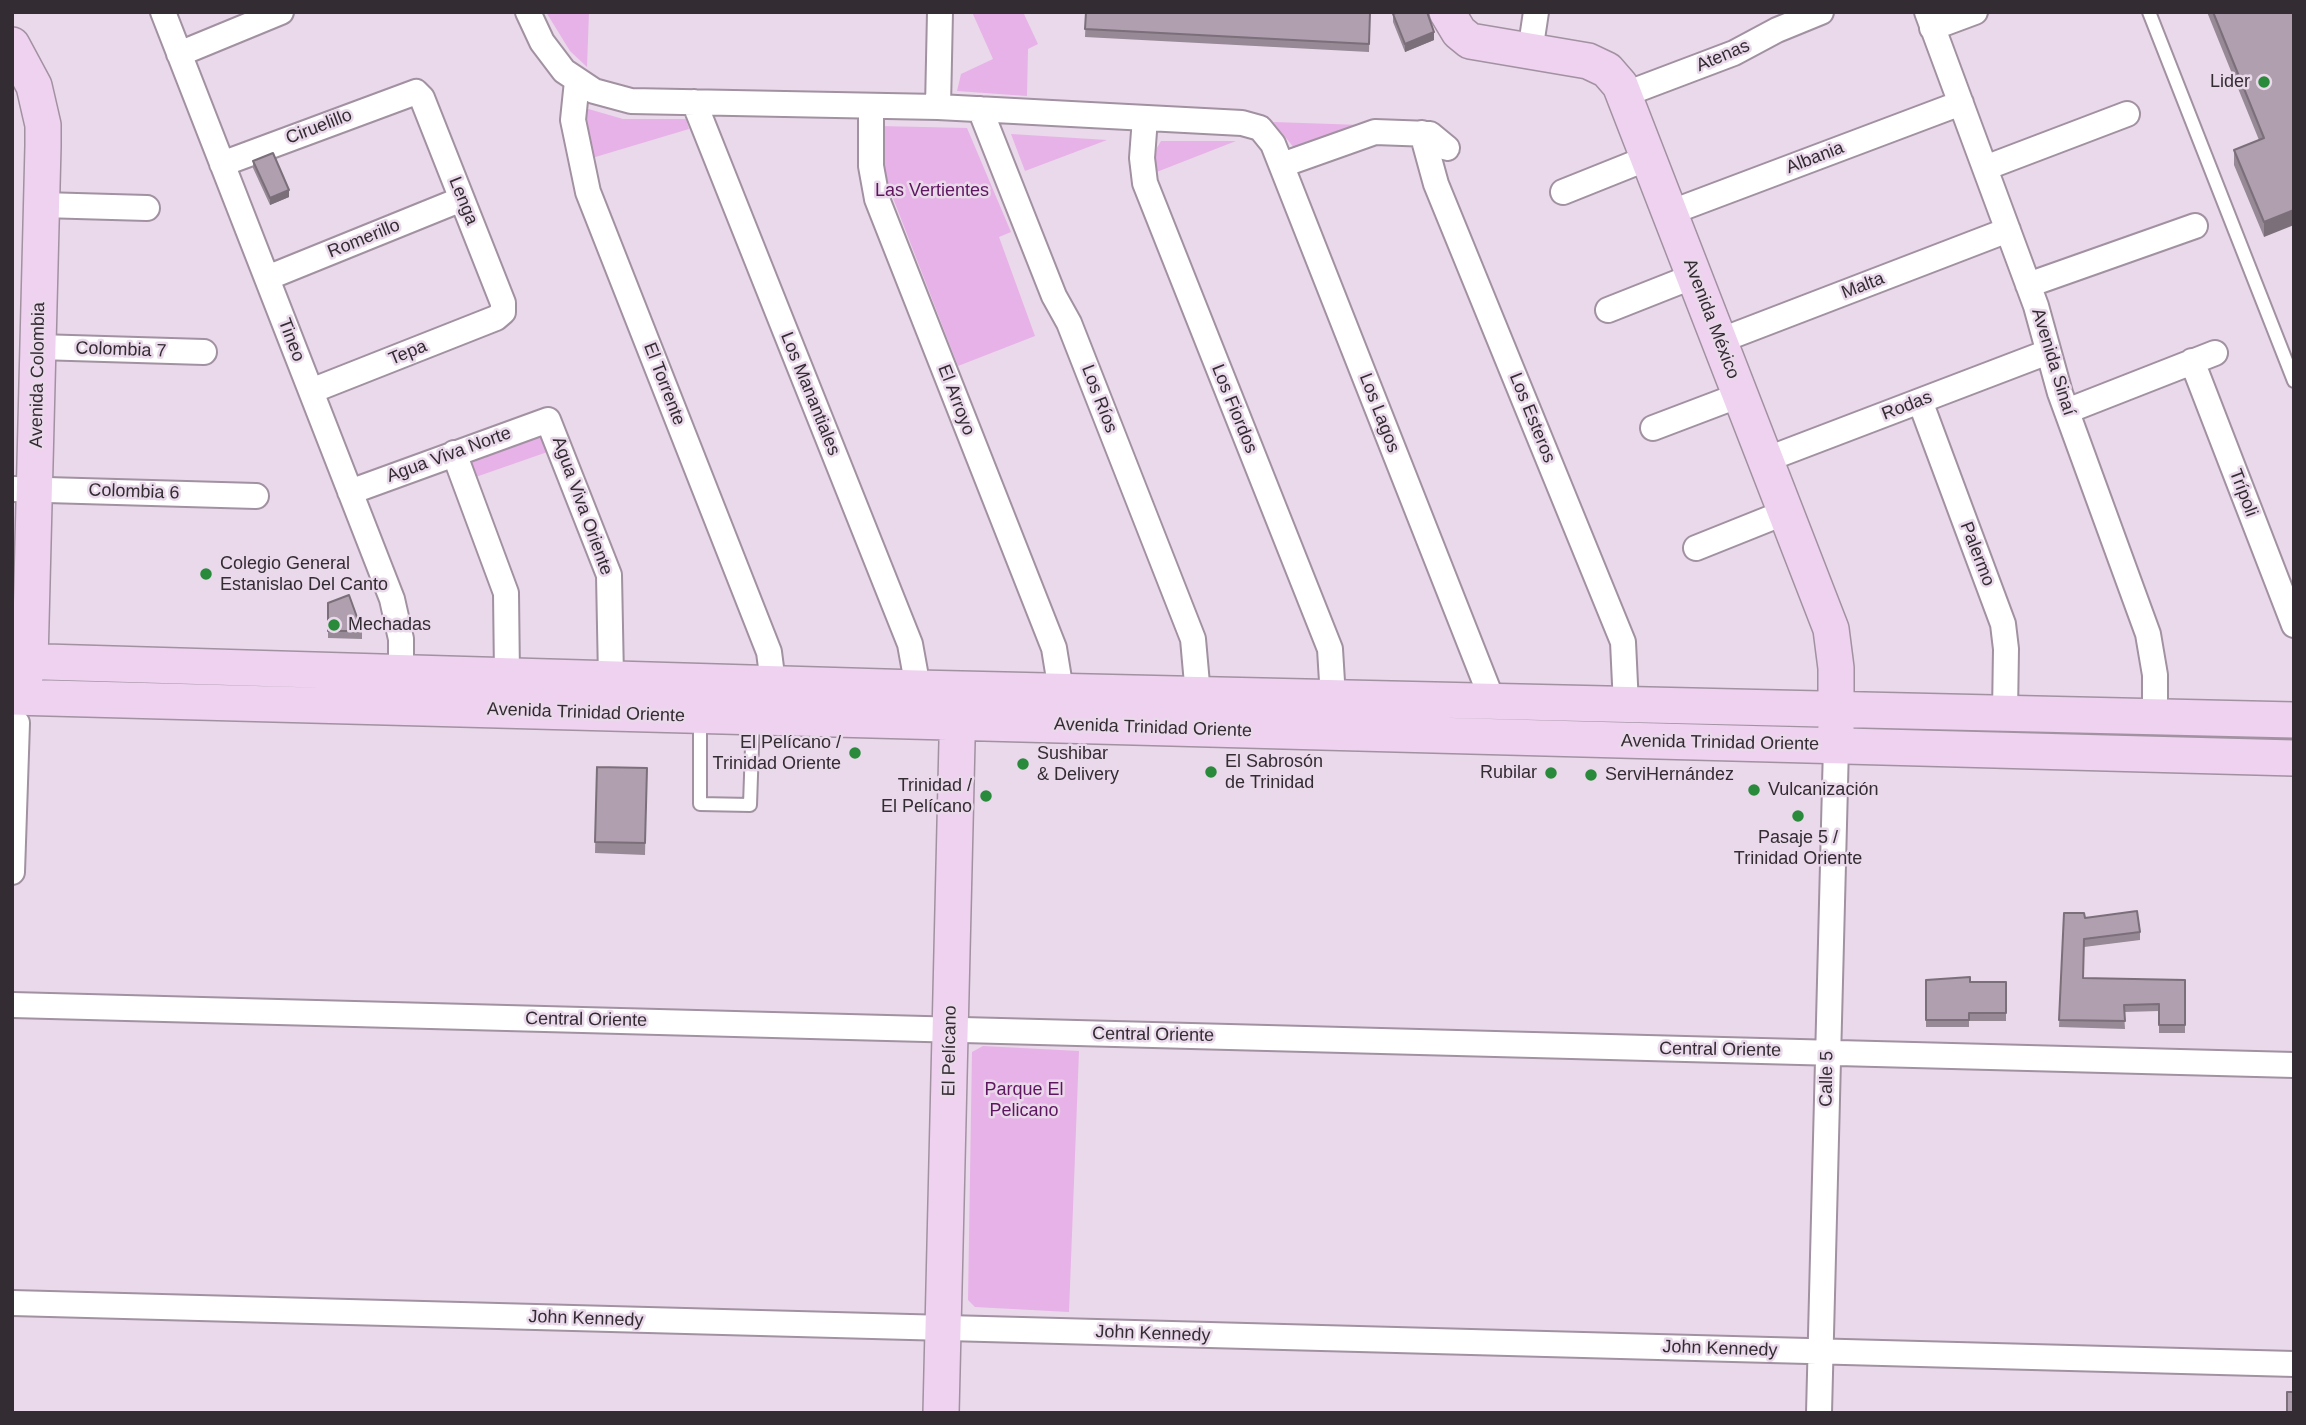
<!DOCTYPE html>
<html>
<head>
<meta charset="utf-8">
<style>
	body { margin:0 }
	#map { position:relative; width:2306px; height:1425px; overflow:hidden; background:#ead9ea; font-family:Helvetica,sans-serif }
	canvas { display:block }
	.frame { position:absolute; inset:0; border:14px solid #332c32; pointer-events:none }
</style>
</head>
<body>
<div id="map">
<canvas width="2306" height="1425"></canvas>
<div class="frame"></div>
</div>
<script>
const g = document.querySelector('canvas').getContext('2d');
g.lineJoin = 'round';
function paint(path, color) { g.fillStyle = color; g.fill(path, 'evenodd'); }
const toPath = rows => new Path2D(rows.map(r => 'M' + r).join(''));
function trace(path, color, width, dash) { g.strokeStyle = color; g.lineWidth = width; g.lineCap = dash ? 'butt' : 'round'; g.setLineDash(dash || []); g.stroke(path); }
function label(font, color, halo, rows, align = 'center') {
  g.font = font + ' Helvetica,sans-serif'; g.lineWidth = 5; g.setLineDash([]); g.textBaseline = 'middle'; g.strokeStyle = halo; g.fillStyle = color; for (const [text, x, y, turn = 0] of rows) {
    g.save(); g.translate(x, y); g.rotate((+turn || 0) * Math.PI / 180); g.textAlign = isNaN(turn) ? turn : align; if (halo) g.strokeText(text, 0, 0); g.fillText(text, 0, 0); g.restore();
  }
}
const green = toPath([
	[546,12,589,12,587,67,570,51],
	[972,12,1023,12,1038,44,1028,49,1027,96,957,91,961,74,993,59],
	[578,106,623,119,686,119,689,129,592,158],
	[1273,122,1361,125,1295,149],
	[879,126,967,128,1011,232,999,237,1035,336,958,366,886,180],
	[1011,134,1107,140,1025,171],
	[1161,141,1236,141,1154,173,1155,151],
	[538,426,556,449,470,479,469,452],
	[983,1046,1079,1051,1069,1312,975,1307,968,1300,972,1052]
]);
const lane = toPath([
	[2149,12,2294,381],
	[700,718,700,804,750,805,753,717]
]);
const street = toPath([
	[163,12,392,599,401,639,401,672],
	[528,12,542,42,564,71,594,91,631,101,938,107,1242,123,1260,128,1273,144,1493,702],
	[1927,12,2036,306,2060,393,2148,634,2155,675,2155,717],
	[1932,28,1975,12],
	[1530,52,1536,12],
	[179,54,281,12],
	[577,81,573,120,588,192,769,652,773,683],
	[1623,95,1734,53,1777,30,1821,12],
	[694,102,910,644,918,688],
	[871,106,871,166,877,199,1054,648,1061,691],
	[938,107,940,12],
	[980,109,1054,296,1069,323,1193,639,1198,695],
	[1145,118,1142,158,1145,183,1330,649,1333,698],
	[1422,133,1436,184,1623,642,1626,705],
	[222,164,416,92,422,98,503,303,503,312,496,318,311,391],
	[1282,165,1375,132,1430,134,1447,148],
	[1985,168,2127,114],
	[1563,192,1648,158],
	[42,205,147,208],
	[1669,213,1961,103],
	[267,278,462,199],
	[2028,285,2195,226],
	[1608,310,1694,276],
	[1719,341,2008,230],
	[38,347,204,352],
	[2192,361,2294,625],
	[1920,401,2003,624,2006,649,2005,713],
	[2067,411,2215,353],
	[1653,428,1740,395],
	[454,453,506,593,507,675],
	[1765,460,2048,352],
	[12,489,256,496],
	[350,492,548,420,609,575,611,678],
	[1696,548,1786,512],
	[12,872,17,723],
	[12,1005,2294,1065],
	[12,1303,2294,1364],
	[1819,1413,1836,746]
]);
const secondary = toPath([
	[1447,12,1459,32,1470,41,1588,61,1607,70,1620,85,1831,629,1836,668,1836,732],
	[12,45,34,86,43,125,43,146,30,662,22,684],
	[12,661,918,688,2294,720],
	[12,697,2294,758],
	[941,1413,958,699]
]);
const wall = toPath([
	[1086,12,1370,13,1369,52,1085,37],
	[2207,12,2294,12,2264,237,2234,165,2234,150,2259,140],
	[1393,14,1434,40,1405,52,1393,22],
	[253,161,289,197,270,205,253,168],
	[328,603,362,631,362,639,328,638],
	[597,767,647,768,645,855,595,853],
	[2064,913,2085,918,2140,932,2140,940,2084,947,2083,978,2185,980,2185,1033,2159,1033,2159,1011,2124,1012,2125,1029,2059,1027],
	[1926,980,2006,982,2006,1021,1969,1021,1969,1027,1926,1027]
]);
const shadedWall = toPath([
	[1434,32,1434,40,1405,52,1405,44],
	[289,190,289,197,270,205,270,198],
	[2294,210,2294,225,2264,237,2264,222]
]);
const building = toPath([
	[1086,12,1370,13,1369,44,1085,29,1086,12],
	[1398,12,1427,12,1434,32,1405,44,1393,14,1398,12],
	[2213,12,2294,12,2294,210,2264,222,2234,150,2264,138,2213,12],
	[273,153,289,190,270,198,253,161,273,153],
	[349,595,362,631,328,631,328,603,349,595],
	[597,767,647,768,645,843,595,842,597,767],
	[2137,911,2140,932,2084,939,2083,978,2185,980,2185,1025,2159,1025,2159,1004,2124,1005,2125,1021,2059,1020,2064,913,2084,913,2085,918,2137,911],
	[1970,977,1970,982,2006,982,2006,1013,1969,1013,1969,1020,1926,1020,1926,980,1970,977],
	[2287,1392,2294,1392,2294,1413,2287,1413,2287,1392]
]);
const markers = [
	[2264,82,7,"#2a8a3c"],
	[206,574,7,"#2a8a3c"],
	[334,625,7,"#2a8a3c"],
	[855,753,7,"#2a8a3c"],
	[1023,764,7,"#2a8a3c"],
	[1211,772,7,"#2a8a3c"],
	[1551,773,7,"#2a8a3c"],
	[1591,775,7,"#2a8a3c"],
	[1754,790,7,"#2a8a3c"],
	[986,796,7,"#2a8a3c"],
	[1798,816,7,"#2a8a3c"]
];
const streetNames = [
	["Atenas",1723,56,-23],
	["Ciruelillo",319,127,-21],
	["Albania",1815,158,-21],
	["Lenga",463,201,68],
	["Romerillo",364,239,-22],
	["Malta",1863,286,-21],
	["Avenida México",1711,319,69],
	["Tineo",291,340,69],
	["Colombia 7",121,350,2],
	["Tepa",408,353,-22],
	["Avenida Sinaí",2053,362,73],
	["Avenida Colombia",38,375,-89],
	["El Torrente",664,384,69],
	["Los Manantiales",810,394,68],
	["Los Ríos",1099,399,69],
	["El Arroyo",956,400,69],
	["Rodas",1907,406,-21],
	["Los Fiordos",1234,409,68],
	["Los Lagos",1379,413,69],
	["Los Esteros",1532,418,68],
	["Agua Viva Norte",449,455,-20],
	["Colombia 6",134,492,2],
	["Trípoli",2243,493,69],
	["Agua Viva Oriente",582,506,70],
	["Palermo",1977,554,69],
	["Avenida Trinidad Oriente",586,713,2],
	["Avenida Trinidad Oriente",1153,728,2],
	["Avenida Trinidad Oriente",1720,743,1],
	["Central Oriente",586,1020,1],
	["Central Oriente",1153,1035,1],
	["Central Oriente",1720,1050,1],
	["El Pelícano",950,1051,-89],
	["Calle 5",1827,1079,-89],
	["John Kennedy",586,1319,2],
	["John Kennedy",1153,1334,2],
	["John Kennedy",1720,1349,2]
];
const poiNames = [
	["Lider",2250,82,"right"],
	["Colegio General",220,564],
	["Estanislao Del Canto",220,585],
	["Mechadas",348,625],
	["El Pelícano /",841,743,"right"],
	["Trinidad Oriente",841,764,"right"],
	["Sushibar",1037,754],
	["& Delivery",1037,775],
	["El Sabrosón",1225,762],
	["de Trinidad",1225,783],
	["Rubilar",1537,773,"right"],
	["ServiHernández",1605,775],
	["Trinidad /",972,786,"right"],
	["El Pelícano",972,807,"right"],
	["Vulcanización",1768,790],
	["Pasaje 5 /",1798,838,"center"],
	["Trinidad Oriente",1798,859,"center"]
];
const parkNames = [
	["Las Vertientes",932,191],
	["Parque El",1024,1090],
	["Pelicano",1024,1111]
];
paint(green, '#e7b2e7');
trace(lane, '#a191a1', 16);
trace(street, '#a191a1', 28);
trace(secondary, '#a191a1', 38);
trace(lane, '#fff', 12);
trace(street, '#fff', 24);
trace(secondary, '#eed2ef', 35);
paint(wall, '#978996');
paint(shadedWall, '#7b6f7a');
paint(building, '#b09faf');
trace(building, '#7b6f7a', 2);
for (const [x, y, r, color] of markers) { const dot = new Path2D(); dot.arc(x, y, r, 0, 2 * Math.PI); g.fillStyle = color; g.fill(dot); trace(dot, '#ead9ea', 2.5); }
label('18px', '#332c32', '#ead9ea', streetNames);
label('18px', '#332c32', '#ead9ea', poiNames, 'left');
label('18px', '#5e1661', '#ead9ea', parkNames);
</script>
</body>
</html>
